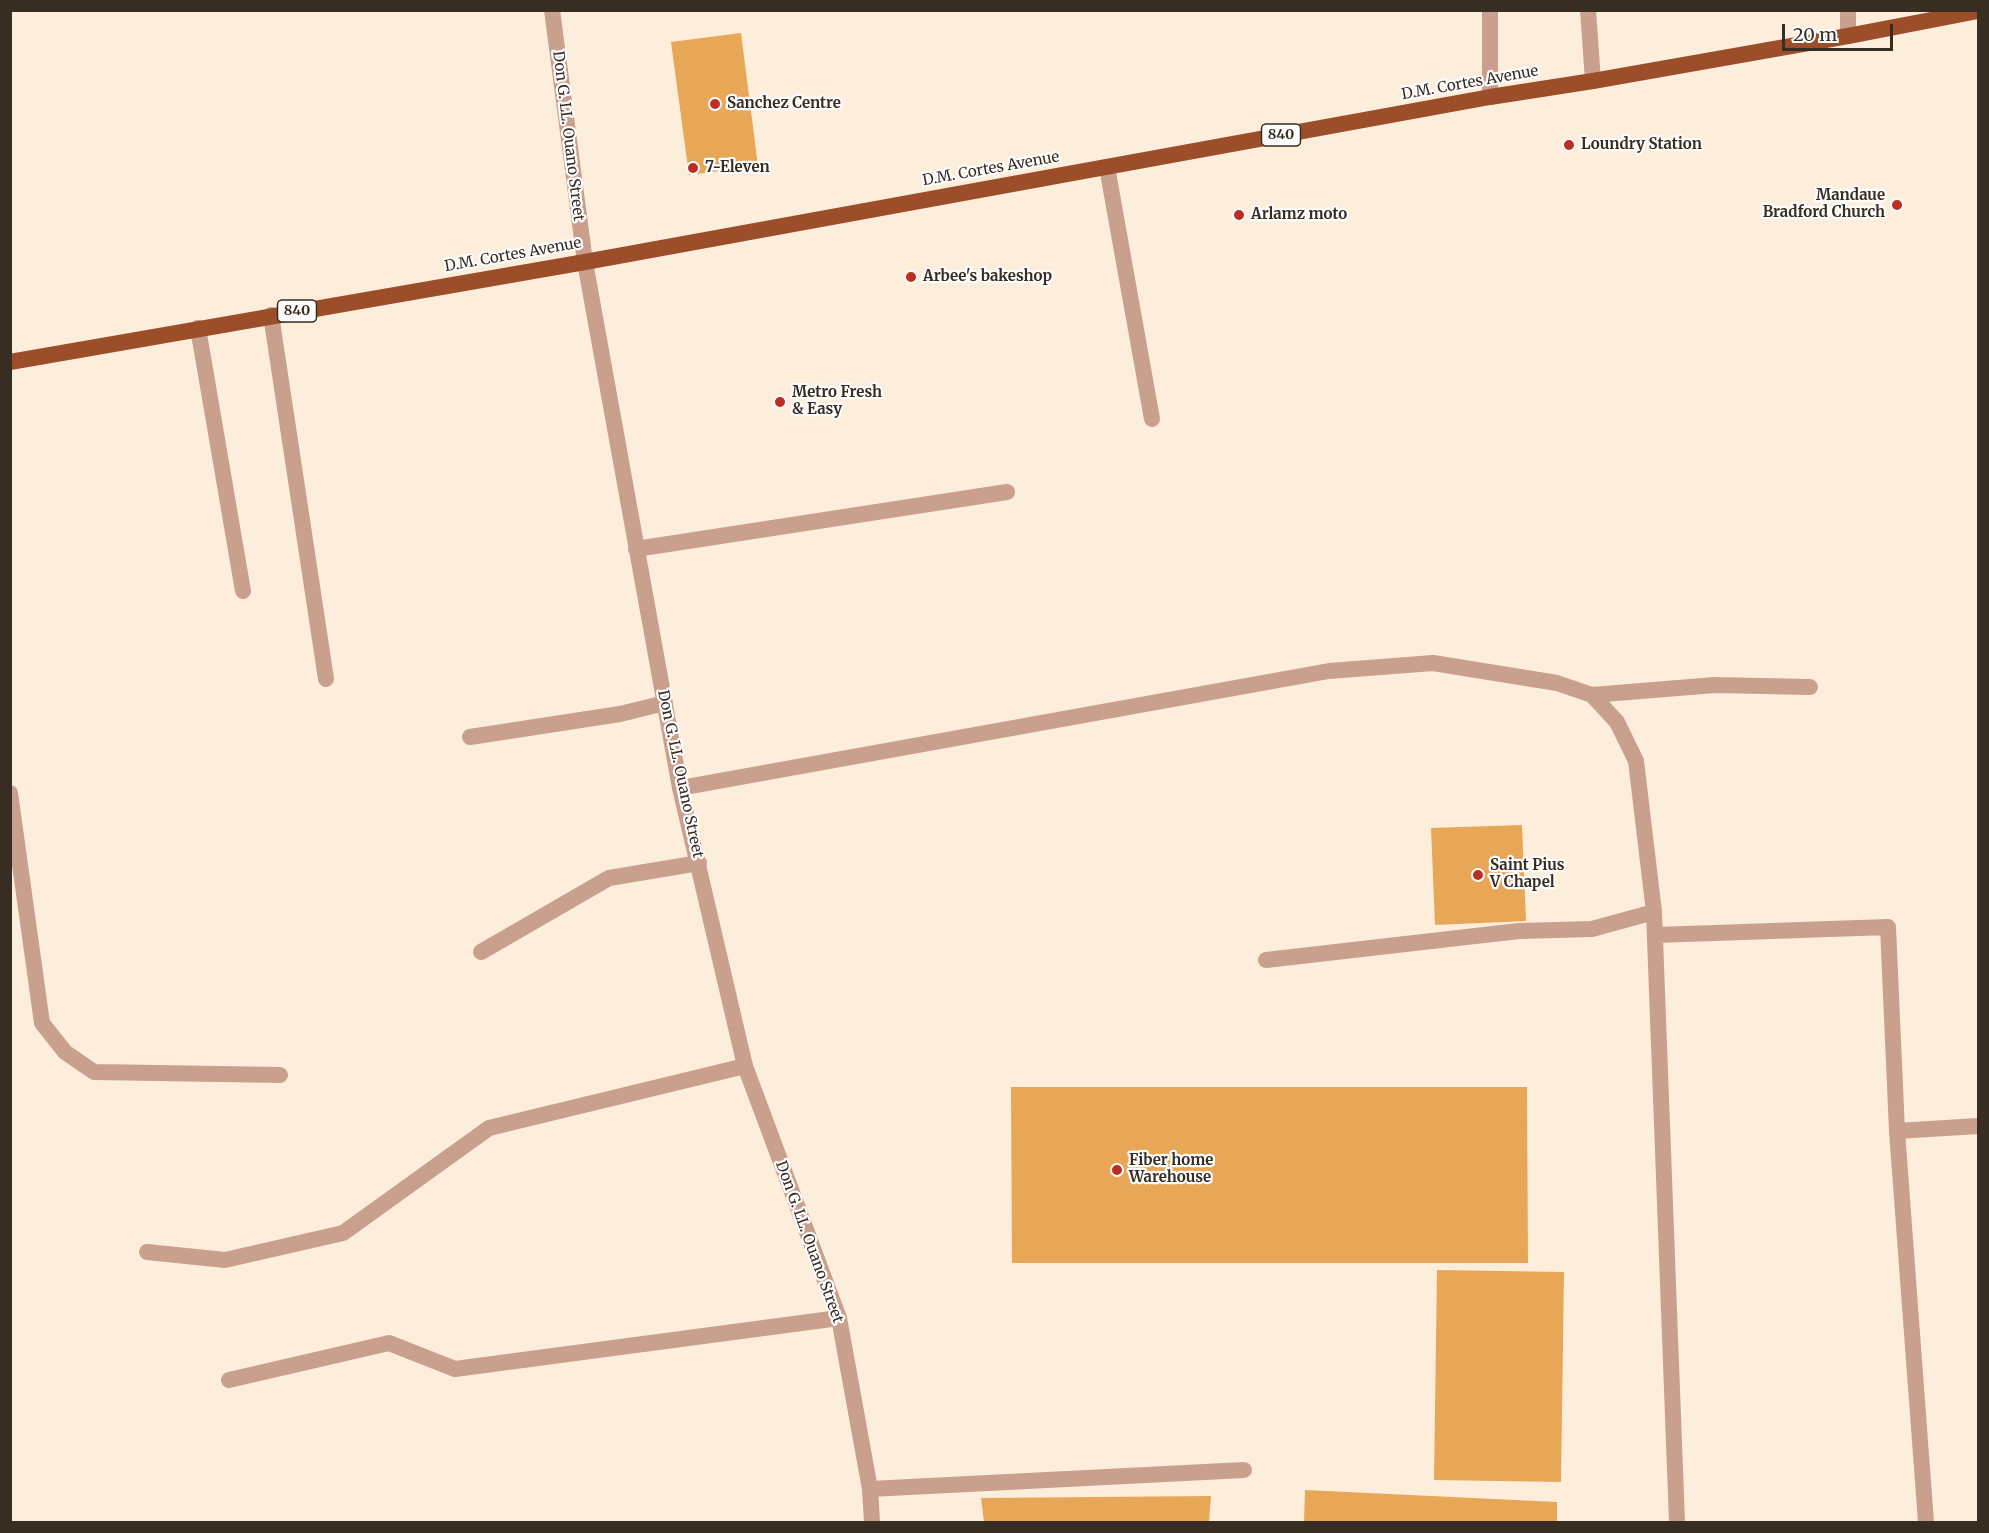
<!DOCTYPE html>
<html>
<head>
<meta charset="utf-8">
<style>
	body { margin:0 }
	#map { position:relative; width:1989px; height:1533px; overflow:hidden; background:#fdeddb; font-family:Merriweather,serif }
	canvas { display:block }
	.frame { position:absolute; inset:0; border:12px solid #372d22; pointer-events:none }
	.scale { position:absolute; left:1782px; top:24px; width:111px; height:27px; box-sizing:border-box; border:3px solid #372d22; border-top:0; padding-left:8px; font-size:18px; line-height:21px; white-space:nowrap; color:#372d22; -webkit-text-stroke:4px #fdfdfd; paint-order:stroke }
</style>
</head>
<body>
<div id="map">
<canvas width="1989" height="1533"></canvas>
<div class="frame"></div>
<div class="scale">20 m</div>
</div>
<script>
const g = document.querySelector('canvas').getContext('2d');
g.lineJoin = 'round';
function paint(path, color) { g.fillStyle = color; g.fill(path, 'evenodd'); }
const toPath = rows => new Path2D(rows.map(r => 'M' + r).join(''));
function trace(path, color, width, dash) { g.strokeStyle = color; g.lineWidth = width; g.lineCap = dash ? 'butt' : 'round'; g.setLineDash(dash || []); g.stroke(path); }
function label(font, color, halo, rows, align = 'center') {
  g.font = font + ' Merriweather,serif'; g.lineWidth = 4.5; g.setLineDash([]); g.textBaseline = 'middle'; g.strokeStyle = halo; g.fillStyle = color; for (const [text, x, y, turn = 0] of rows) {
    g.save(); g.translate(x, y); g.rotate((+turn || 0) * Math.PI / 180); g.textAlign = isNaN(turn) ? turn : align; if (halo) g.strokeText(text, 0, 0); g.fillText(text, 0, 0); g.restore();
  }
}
const building = toPath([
	[741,33,758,166,689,175,671,42],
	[1522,825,1526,921,1435,925,1431,828],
	[1011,1087,1527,1087,1528,1263,1012,1263],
	[1437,1270,1564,1272,1561,1482,1434,1480],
	[1305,1490,1557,1502,1557,1522,1304,1522],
	[1211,1496,1209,1522,984,1522,981,1498]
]);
const service = toPath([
	[1490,10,1490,97],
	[1588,10,1593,81],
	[1848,36,1848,10],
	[1107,167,1152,419],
	[271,315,326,679],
	[198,328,243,591],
	[636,549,1007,492],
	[470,737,620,714,665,703],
	[10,793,42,1023,65,1052,94,1072,280,1075],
	[481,952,609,878,699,863],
	[1897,1131,1978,1126],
	[147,1252,225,1260,343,1233,489,1128,745,1066],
	[870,1489,1244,1470]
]);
const minor = toPath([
	[1592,695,1715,685,1810,687],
	[680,788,1329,671,1433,663,1557,683,1592,695,1617,722,1636,761,1654,912,1677,1522],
	[1656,935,1888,927,1897,1131,1926,1522],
	[1266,960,1519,931,1592,929,1654,912],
	[229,1380,389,1343,455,1369,839,1318]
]);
const tertiary = toPath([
	[552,10,585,262,680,788,745,1066,839,1318,870,1489,872,1522]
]);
const trunk = toPath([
	[10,362,585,262,1490,97,1593,81,1848,36,1978,11]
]);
const markers = [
	[715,104,6,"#bc2e24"],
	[1569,145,6,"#bc2e24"],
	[693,168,6,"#bc2e24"],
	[1897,205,6,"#bc2e24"],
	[1239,215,6,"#bc2e24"],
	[911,277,6,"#bc2e24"],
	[780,402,6,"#bc2e24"],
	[1478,875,6,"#bc2e24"],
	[1117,1170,6,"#bc2e24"]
];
const shields = [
	[1281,135,39],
	[297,311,39]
];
const shieldNames = [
	["840",1281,135],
	["840",297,311]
];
const streetNames = [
	["D.M. Cortes Avenue",1470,83,-10],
	["Don G. LL. Ouano Street",568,136,83],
	["D.M. Cortes Avenue",991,169,-10],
	["D.M. Cortes Avenue",513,255,-10],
	["Don G. LL. Ouano Street",680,774,78],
	["Don G. LL. Ouano Street",809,1242,70]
];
const poiNames = [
	["Sanchez Centre",727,104],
	["Loundry Station",1581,145],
	["7-Eleven",705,168],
	["Mandaue",1885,196,"right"],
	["Bradford Church",1885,213,"right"],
	["Arlamz moto",1251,215],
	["Arbee's bakeshop",923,277],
	["Metro Fresh",792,393],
	["& Easy",792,410],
	["Saint Pius",1490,866],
	["V Chapel",1490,883],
	["Fiber home",1129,1161],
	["Warehouse",1129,1178]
];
paint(building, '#e7a757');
trace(service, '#c9a08e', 16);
trace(minor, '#c9a08e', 16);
trace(tertiary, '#c9a08e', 16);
trace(trunk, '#9b4e29', 16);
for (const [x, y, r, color] of markers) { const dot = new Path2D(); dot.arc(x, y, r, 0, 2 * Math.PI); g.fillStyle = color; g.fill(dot); trace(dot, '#fdfdfd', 2); }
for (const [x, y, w] of shields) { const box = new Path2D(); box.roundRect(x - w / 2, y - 11, w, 22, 4.5); g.fillStyle = '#fdfdfd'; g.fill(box); trace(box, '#372d22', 1.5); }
label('bold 14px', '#372d22', null, shieldNames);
label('15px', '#372d22', '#fdfdfd', streetNames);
label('bold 15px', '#372d22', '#fdfdfd', poiNames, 'left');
</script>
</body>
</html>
